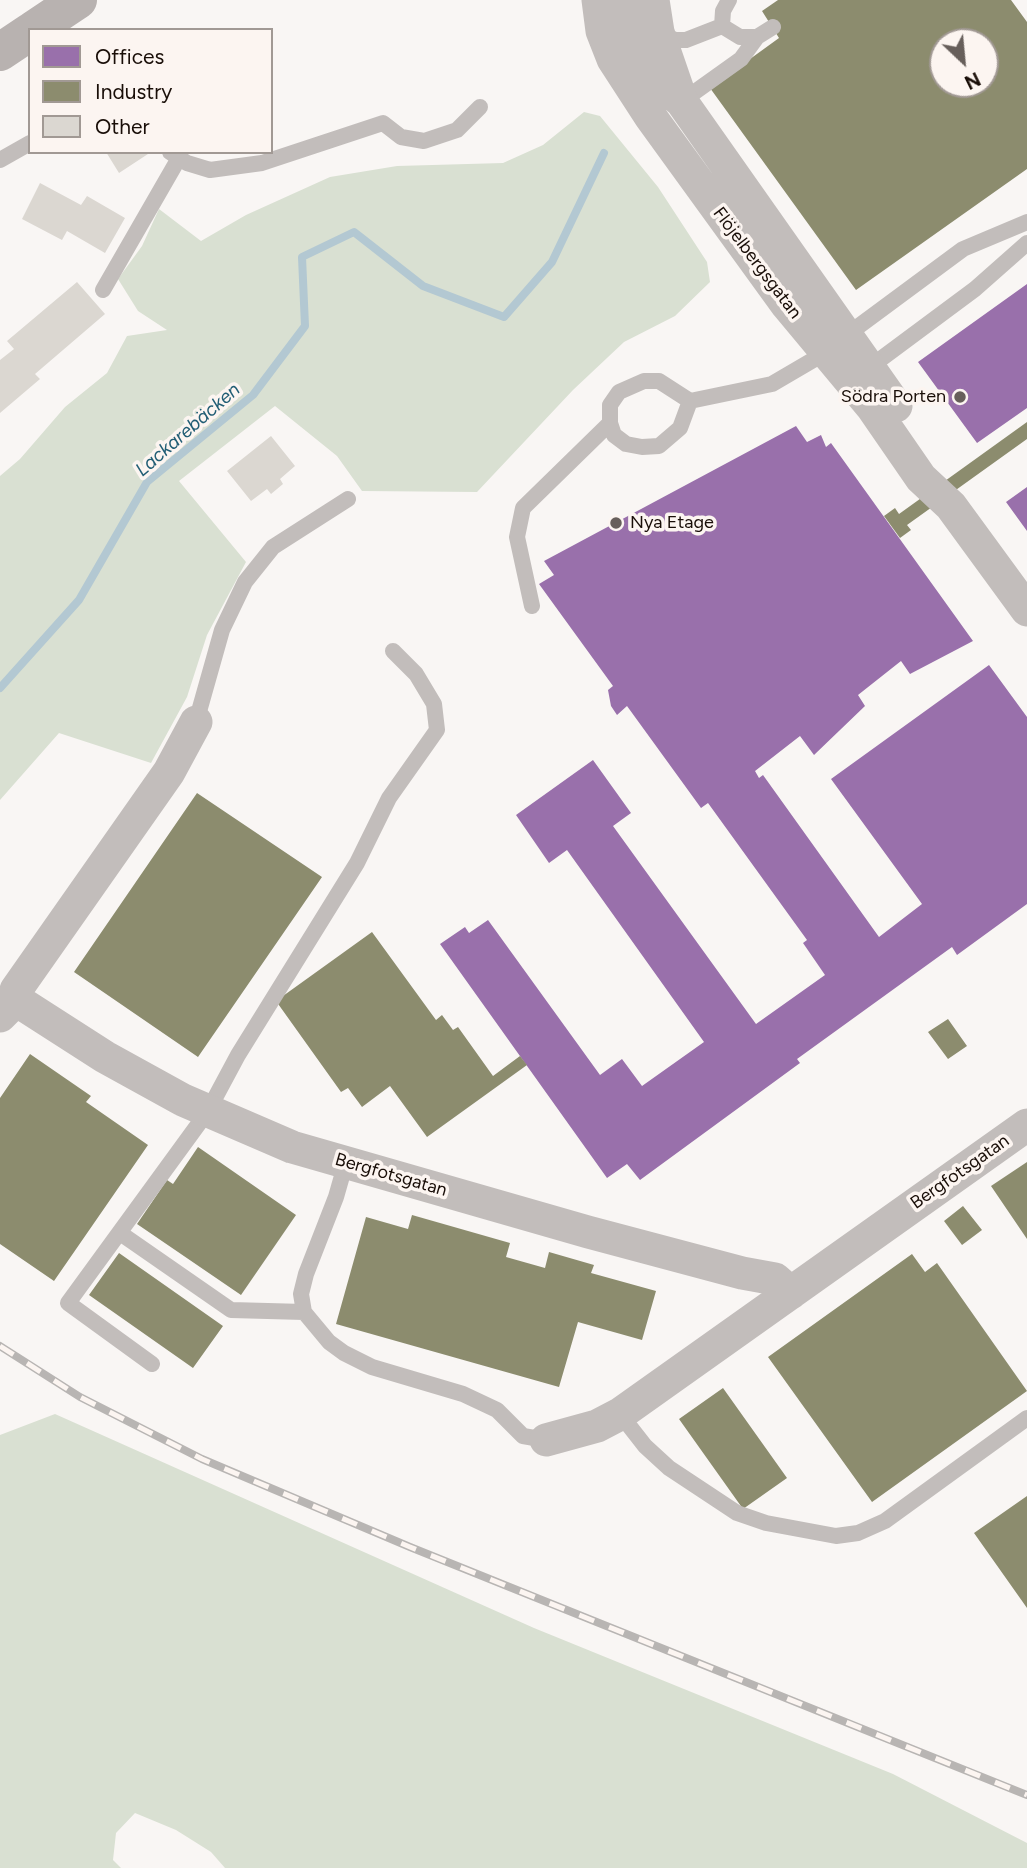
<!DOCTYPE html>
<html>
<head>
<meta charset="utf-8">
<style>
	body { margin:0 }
	#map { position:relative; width:1027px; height:1868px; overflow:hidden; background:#f9f6f4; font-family:Figtree,sans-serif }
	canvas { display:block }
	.legend { position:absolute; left:28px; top:28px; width:245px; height:126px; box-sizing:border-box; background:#fcf5f1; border:2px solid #a19994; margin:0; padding:9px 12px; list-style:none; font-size:21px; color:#190e08 }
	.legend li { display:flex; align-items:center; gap:14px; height:35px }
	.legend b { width:35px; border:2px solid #a19994 }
	.north { position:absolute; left:929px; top:28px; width:70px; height:70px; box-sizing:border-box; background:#fcf5f1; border:2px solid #a19994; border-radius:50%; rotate:154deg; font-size:19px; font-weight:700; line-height:28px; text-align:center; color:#190e08 }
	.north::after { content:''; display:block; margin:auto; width:24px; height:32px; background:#675f5b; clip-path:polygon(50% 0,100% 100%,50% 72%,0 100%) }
</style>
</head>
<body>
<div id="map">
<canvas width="1027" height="1868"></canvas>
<ul class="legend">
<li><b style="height:19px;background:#9970ab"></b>Offices</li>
<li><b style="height:19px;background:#8c8c6e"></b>Industry</li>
<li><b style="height:19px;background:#dbd7d1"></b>Other</li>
</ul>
<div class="north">N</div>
</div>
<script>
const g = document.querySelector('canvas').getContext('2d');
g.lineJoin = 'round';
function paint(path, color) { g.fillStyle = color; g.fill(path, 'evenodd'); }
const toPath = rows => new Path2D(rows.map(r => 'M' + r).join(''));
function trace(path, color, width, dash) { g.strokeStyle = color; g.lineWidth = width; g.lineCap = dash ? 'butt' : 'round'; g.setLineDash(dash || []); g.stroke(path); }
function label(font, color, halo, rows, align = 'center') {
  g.font = font + ' Figtree,sans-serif'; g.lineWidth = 7; g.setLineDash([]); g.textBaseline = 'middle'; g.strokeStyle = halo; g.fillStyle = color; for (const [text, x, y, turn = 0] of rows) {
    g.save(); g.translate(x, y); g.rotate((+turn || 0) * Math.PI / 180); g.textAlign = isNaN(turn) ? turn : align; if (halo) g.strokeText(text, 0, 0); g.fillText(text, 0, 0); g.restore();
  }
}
const green = toPath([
	[584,112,600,116,658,187,707,262,710,282,675,316,624,342,573,390,477,492,362,491,337,456,275,406,179,481,246,562,207,635,187,697,151,763,59,733,0,800,0,476,20,459,65,407,107,373,127,336,167,330,138,311,118,279,142,246,159,209,201,241,246,215,330,177,397,166,503,163,543,145],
	[55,1414,534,1628,893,1774,1027,1843,1027,1868,225,1868,211,1852,176,1830,135,1813,116,1833,113,1860,121,1868,0,1868,0,1435]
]);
const offices = toPath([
	[1027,284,1027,408,977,443,918,362],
	[796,426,807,442,821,435,826,447,831,443,973,641,910,674,901,661,858,695,865,706,814,755,800,736,755,771,759,778,763,775,879,937,922,904,831,779,989,665,1027,717,1027,904,957,955,952,947,797,1059,800,1063,640,1180,627,1164,607,1178,440,944,465,927,469,933,488,920,600,1075,622,1059,642,1086,704,1042,567,850,549,863,516,815,593,760,631,813,613,826,756,1024,825,975,803,943,807,940,708,803,701,808,627,706,617,715,611,706,608,690,613,686,539,584,554,575,544,561],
	[1027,487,1027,531,1006,502]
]);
const industry = toPath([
	[778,0,1011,0,1027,22,1027,169,856,290,710,88,779,38,762,11],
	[943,42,985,42,985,84,943,84],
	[1027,422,1027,439,907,525,911,530,900,538,884,516,895,508,899,514],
	[197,793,322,877,198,1057,74,972],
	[372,932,436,1020,442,1015,453,1030,458,1027,493,1076,520,1056,527,1065,427,1137,390,1086,362,1107,348,1088,341,1092,276,1001],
	[948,1019,967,1046,948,1059,928,1032],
	[30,1054,91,1096,86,1102,148,1145,54,1281,0,1244,0,1098],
	[198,1147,296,1215,241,1295,137,1224,167,1180,173,1184],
	[1027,1162,1027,1239,991,1186],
	[963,1206,982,1230,962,1245,944,1221],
	[412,1215,510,1243,506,1257,545,1268,549,1252,594,1265,591,1273,656,1291,642,1340,578,1322,559,1387,336,1324,366,1217,408,1229],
	[119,1253,223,1326,193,1368,89,1295],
	[912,1254,925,1272,937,1263,1027,1391,872,1502,768,1357],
	[723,1388,787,1478,743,1509,679,1419],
	[1027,1496,1027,1608,974,1533]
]);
const stream = toPath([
	[0,688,79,600,147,482,253,395,305,326,302,257,354,232,423,286,504,317,552,262,604,153]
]);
const building = toPath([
	[106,152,147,152,148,154,119,173],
	[40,183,81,205,87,196,125,218,105,253,67,231,62,240,22,219],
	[77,282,105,314,35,374,40,379,0,413,0,360,14,349,7,341],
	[271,436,295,466,280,479,283,484,271,494,267,489,251,501,227,471]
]);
const lane = toPath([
	[722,26,740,37,757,37],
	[722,26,723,11,729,0],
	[658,33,675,40,686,40,722,26],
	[678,104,741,59,757,37,773,27],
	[170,152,187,163,210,170,262,163,383,123,401,137,424,141,457,130,480,107],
	[0,160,30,143],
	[103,290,179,158],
	[866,370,975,289,1027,243],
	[690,401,680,428,659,446,642,447,626,444,614,435,610,423,610,405,619,392,644,381,659,381,690,401,772,384,813,360,963,249,1027,222],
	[532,606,517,537,523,508,610,423],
	[196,722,222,630,245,582,273,547,348,499],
	[346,1162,336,1197,306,1274,301,1294,304,1312,329,1342,344,1353,372,1367,463,1394,497,1410,523,1436,546,1440],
	[120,1233,231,1310,304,1312],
	[152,1364,68,1303,208,1111,238,1055,357,863,389,798,437,730,434,704,416,674,393,651],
	[620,1414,645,1446,669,1468,737,1513,766,1523,836,1536,858,1533,885,1521,1027,1418]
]);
const street = toPath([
	[598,0,602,31,613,59,650,116,787,305,872,407,921,478,951,506,1027,610],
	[624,0,626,31,637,56,655,78,682,102,896,406],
	[653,0,658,32,680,96],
	[13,1003,24,1005,105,1057,183,1100,292,1147,588,1232,742,1273,775,1279,791,1293],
	[0,1016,13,1003,16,990,169,772,196,722],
	[546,1440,597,1426,620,1414,1027,1125]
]);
const secondary = toPath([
	[33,30,78,0],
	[0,52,30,32]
]);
const rail = toPath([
	[0,1346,80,1397,202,1459,410,1547,1027,1795]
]);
const markers = [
	[960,397,7,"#675f5b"],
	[616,523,7,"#675f5b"]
];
const streetNames = [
	["Flöjelbergsgatan",757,263,53],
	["Bergfotsgatan",960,1172,-35],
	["Bergfotsgatan",391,1175,16]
];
const poiNames = [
	["Södra Porten",946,397],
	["Nya Etage",630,523,"left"]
];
const waterNames = [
	["Lackarebäcken",188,430,-41]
];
paint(green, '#d9e0d2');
paint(offices, '#9970ab');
paint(industry, '#8c8c6e');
trace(stream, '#b3c8d2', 8);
paint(building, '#dbd7d1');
trace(lane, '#c2bdbb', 16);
trace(street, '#c2bdbb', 33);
trace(secondary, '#b8b2b0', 38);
trace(rail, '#b8b5b3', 8);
trace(rail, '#fcf5f1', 5, [16]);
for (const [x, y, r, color] of markers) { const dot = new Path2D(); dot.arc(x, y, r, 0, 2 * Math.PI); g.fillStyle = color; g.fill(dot); trace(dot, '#fcf5f1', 2.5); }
label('18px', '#190e08', '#fcf5f1', streetNames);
label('18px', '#190e08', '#fcf5f1', poiNames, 'right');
label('italic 19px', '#225e75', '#fcf5f1', waterNames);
</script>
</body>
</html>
